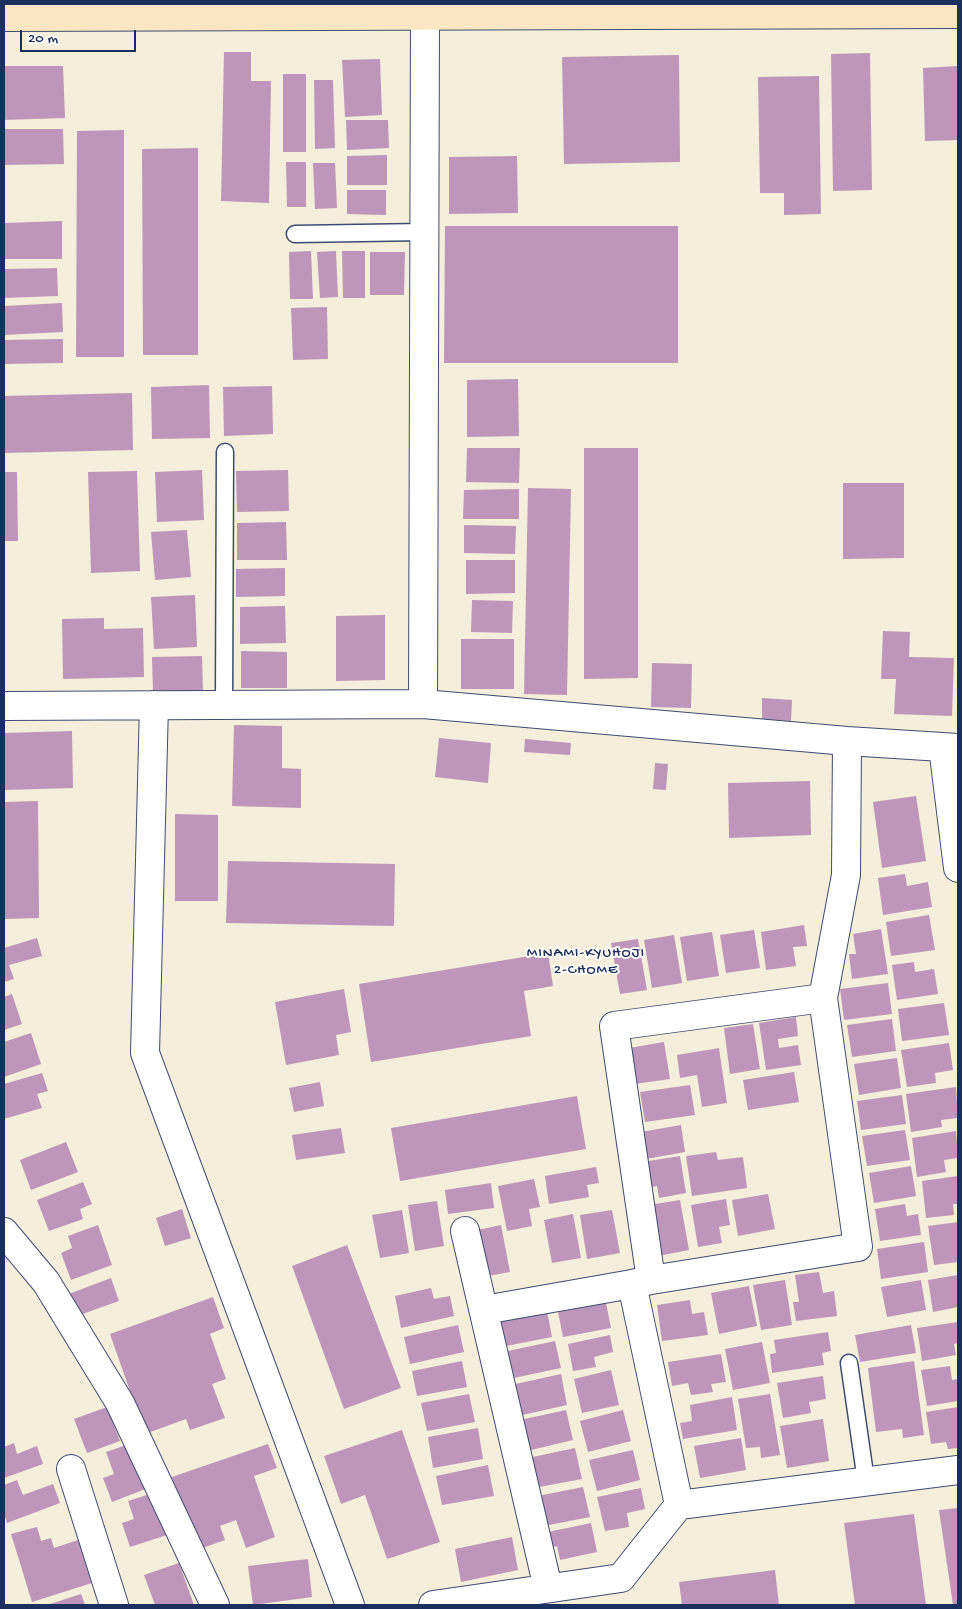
<!DOCTYPE html>
<html>
<head>
<meta charset="utf-8">
<style>
	body { margin:0 }
	#map { position:relative; width:962px; height:1609px; overflow:hidden; background:#f5eeda; font-family:"Gochi Hand",sans-serif }
	canvas { display:block }
	.frame { position:absolute; inset:0; border:5px solid #1b2f5e; pointer-events:none }
	.scale { position:absolute; left:20px; top:30px; width:116px; height:22px; box-sizing:border-box; border:2px solid #1b2f5e; border-top:0; padding-left:6px; font-size:15px; line-height:18px; white-space:nowrap; color:#1b2f5e; -webkit-text-stroke:4px #fdfcf7; paint-order:stroke }
</style>
</head>
<body>
<div id="map">
<canvas width="962" height="1609"></canvas>
<div class="frame"></div>
<div class="scale">20 m</div>
</div>
<script>
const g = document.querySelector('canvas').getContext('2d');
g.lineJoin = 'round';
function paint(path, color) { g.fillStyle = color; g.fill(path, 'evenodd'); }
const toPath = rows => new Path2D(rows.map(r => 'M' + r).join(''));
function trace(path, color, width, dash) { g.strokeStyle = color; g.lineWidth = width; g.lineCap = dash ? 'butt' : 'round'; g.setLineDash(dash || []); g.stroke(path); }
function label(font, color, halo, rows, align = 'center') {
  g.font = font + ' "Gochi Hand",sans-serif'; g.lineWidth = 4; g.setLineDash([]); g.textBaseline = 'middle'; g.strokeStyle = halo; g.fillStyle = color; for (const [text, x, y, turn = 0] of rows) {
    g.save(); g.translate(x, y); g.rotate((+turn || 0) * Math.PI / 180); g.textAlign = isNaN(turn) ? turn : align; if (halo) g.strokeText(text, 0, 0); g.fillText(text, 0, 0); g.restore();
  }
}
const building = toPath([
	[224,52,251,52,251,81,271,81,269,203,221,201],
	[870,53,872,190,833,191,831,54],
	[679,55,680,162,564,164,562,57],
	[380,59,382,115,345,117,342,60],
	[4,66,63,66,65,118,4,120],
	[958,66,958,140,925,141,923,68],
	[283,74,306,74,306,152,283,152],
	[819,76,821,214,784,215,784,193,760,193,758,77],
	[314,80,333,80,335,148,315,149],
	[346,120,388,120,389,148,347,150],
	[4,129,63,129,64,164,4,165],
	[124,130,124,357,76,357,77,131],
	[198,148,198,355,143,355,142,149],
	[387,155,387,185,347,185,347,156],
	[517,156,518,213,449,214,449,157],
	[286,162,306,162,306,207,287,207],
	[313,163,335,163,337,208,315,209],
	[347,190,386,190,386,215,347,214],
	[62,221,62,259,4,259,4,223],
	[445,226,678,226,678,363,444,363],
	[311,251,313,299,290,299,289,252],
	[336,251,338,297,320,298,317,252],
	[342,251,365,251,365,298,343,298],
	[370,252,405,252,404,295,370,295],
	[57,268,58,296,4,298,4,269],
	[62,303,63,332,4,335,4,306],
	[327,307,328,359,293,360,291,308],
	[63,339,63,363,4,364,4,340],
	[518,379,519,436,467,437,467,380],
	[209,385,210,438,152,439,151,387],
	[272,386,273,434,224,436,223,387],
	[132,393,133,450,4,453,4,396],
	[467,448,520,448,519,483,466,482],
	[584,448,638,448,638,678,584,679],
	[202,470,204,520,157,522,155,472],
	[288,470,289,511,237,512,236,471],
	[137,471,140,571,91,573,88,472],
	[4,472,17,472,18,541,4,541],
	[843,483,904,483,904,558,843,559],
	[528,488,571,489,567,695,524,694],
	[519,489,519,519,463,519,464,490],
	[286,522,287,560,237,560,237,523],
	[464,525,516,526,515,554,464,553],
	[187,530,191,577,155,580,151,532],
	[466,560,515,560,515,593,466,594],
	[285,568,285,596,236,597,236,569],
	[195,595,197,647,154,649,151,597],
	[472,600,513,601,512,633,471,632],
	[285,606,286,643,240,644,240,607],
	[385,615,385,680,336,681,336,616],
	[104,618,104,629,143,628,144,677,63,679,62,619],
	[883,631,910,632,909,657,954,658,952,716,894,714,896,679,881,679],
	[461,639,514,639,514,689,461,689],
	[241,651,287,652,287,688,241,688],
	[202,656,203,691,153,692,152,657],
	[652,663,692,664,691,708,651,707],
	[762,698,792,700,791,721,762,720],
	[234,725,282,726,282,768,301,769,301,808,232,806],
	[72,731,73,788,4,790,4,733],
	[439,738,491,743,488,783,435,777],
	[525,739,571,743,570,755,524,752],
	[655,763,668,764,666,790,653,789],
	[810,781,811,835,729,838,728,783],
	[916,796,926,861,882,868,873,802],
	[38,801,39,918,4,919,4,802],
	[175,814,218,815,218,901,175,901],
	[228,861,395,864,394,926,226,923],
	[905,874,907,886,928,882,932,907,883,915,878,878],
	[929,915,935,950,891,956,886,922],
	[804,925,807,946,793,947,796,966,766,970,761,932],
	[881,929,888,974,852,979,849,954,856,954,853,934],
	[754,930,760,968,726,973,720,935],
	[712,932,719,976,687,981,680,937],
	[674,935,682,983,652,988,644,940],
	[37,938,42,956,9,965,14,979,4,982,4,948],
	[638,939,647,990,620,994,611,943],
	[548,953,553,986,524,991,531,1036,371,1062,359,984],
	[914,962,915,972,934,969,938,994,897,1000,892,965],
	[888,983,892,1014,844,1020,840,989],
	[344,989,351,1032,336,1035,339,1055,286,1065,275,1002],
	[12,994,22,1024,4,1030,4,997],
	[944,1003,949,1035,902,1041,898,1009],
	[796,1017,798,1036,778,1039,779,1048,798,1045,801,1065,766,1070,759,1023],
	[892,1019,896,1051,852,1057,847,1025],
	[753,1024,760,1069,730,1074,724,1028],
	[31,1033,41,1064,4,1077,4,1042],
	[664,1042,670,1079,635,1084,629,1048],
	[949,1043,953,1070,935,1073,936,1083,907,1087,901,1050],
	[719,1048,727,1103,702,1107,697,1075,680,1078,677,1055],
	[897,1058,901,1088,859,1095,854,1064],
	[794,1072,799,1102,748,1110,743,1080],
	[42,1073,48,1091,37,1094,42,1108,4,1119,4,1084],
	[320,1082,324,1106,294,1112,289,1088],
	[690,1085,695,1115,645,1122,640,1092],
	[956,1087,958,1118,941,1120,942,1127,911,1132,906,1094],
	[902,1095,906,1124,861,1130,857,1101],
	[577,1096,586,1149,400,1181,391,1128],
	[681,1125,685,1152,646,1159,641,1132],
	[341,1128,345,1153,296,1160,292,1135],
	[905,1130,910,1160,867,1166,862,1136],
	[956,1131,958,1158,944,1160,946,1172,917,1177,912,1138],
	[66,1142,78,1172,31,1190,20,1160],
	[716,1152,718,1160,743,1157,747,1188,692,1196,686,1156],
	[680,1156,686,1193,659,1198,657,1186,646,1188,642,1162],
	[911,1166,916,1196,874,1203,869,1173],
	[596,1167,599,1183,587,1185,589,1197,549,1204,545,1176],
	[958,1176,958,1204,953,1204,954,1215,926,1218,922,1181],
	[534,1179,540,1207,529,1209,532,1226,507,1231,498,1186],
	[83,1182,92,1204,80,1209,83,1219,49,1231,37,1200],
	[491,1183,494,1208,448,1214,445,1190],
	[768,1194,775,1229,738,1236,732,1200],
	[726,1199,730,1225,719,1227,722,1243,698,1247,691,1205],
	[680,1200,689,1250,658,1256,649,1205],
	[437,1201,444,1246,415,1251,408,1205],
	[905,1204,907,1216,918,1214,921,1235,880,1241,875,1209],
	[182,1209,191,1238,165,1246,156,1218],
	[402,1210,409,1253,380,1258,372,1215],
	[612,1210,620,1253,587,1259,580,1215],
	[573,1214,581,1258,552,1263,544,1220],
	[958,1222,958,1262,934,1265,928,1226],
	[98,1225,112,1265,71,1280,61,1253,72,1248,68,1236],
	[501,1225,510,1272,483,1277,473,1231],
	[924,1242,928,1272,881,1279,877,1249],
	[347,1245,401,1388,344,1409,292,1266],
	[819,1272,823,1293,834,1291,837,1316,796,1321,793,1302,799,1302,795,1275],
	[958,1275,958,1307,933,1312,928,1280],
	[111,1278,119,1301,74,1317,66,1295],
	[785,1280,792,1325,761,1330,753,1285],
	[921,1280,926,1310,887,1317,881,1287],
	[749,1286,757,1326,719,1334,711,1293],
	[431,1288,434,1299,450,1296,454,1316,401,1328,395,1296],
	[213,1297,224,1328,210,1334,226,1379,212,1384,225,1418,190,1430,186,1419,145,1434,110,1334],
	[690,1300,692,1314,704,1312,708,1335,662,1341,657,1305],
	[606,1303,611,1328,563,1337,558,1312],
	[547,1311,552,1337,501,1347,497,1320],
	[958,1322,958,1343,954,1344,956,1355,922,1361,917,1328],
	[458,1325,464,1352,410,1364,404,1337],
	[911,1325,916,1353,860,1362,855,1335],
	[828,1332,831,1351,822,1353,824,1365,772,1373,770,1354,776,1353,774,1340],
	[610,1335,613,1352,594,1357,596,1367,573,1371,568,1344],
	[555,1341,561,1368,509,1379,503,1352],
	[762,1342,770,1383,733,1390,725,1349],
	[721,1354,726,1382,711,1384,713,1392,691,1395,688,1383,672,1386,668,1362],
	[462,1361,467,1387,417,1396,412,1371],
	[914,1361,924,1435,903,1438,902,1429,876,1432,868,1368],
	[950,1366,952,1380,958,1379,958,1401,927,1406,921,1370],
	[611,1370,619,1405,582,1413,574,1379],
	[561,1374,567,1405,518,1416,511,1385],
	[823,1376,826,1399,809,1402,811,1413,783,1418,777,1383],
	[469,1394,475,1422,427,1431,421,1403],
	[770,1394,780,1455,761,1458,760,1447,746,1448,738,1399],
	[732,1397,737,1430,683,1439,680,1423,692,1421,690,1405],
	[107,1407,120,1441,87,1453,74,1419],
	[958,1407,958,1448,948,1449,946,1442,931,1444,926,1412],
	[566,1410,573,1440,527,1451,520,1420],
	[623,1410,631,1441,588,1452,580,1421],
	[823,1419,829,1461,787,1468,780,1426],
	[478,1428,483,1459,433,1468,428,1437],
	[402,1430,440,1542,387,1559,365,1495,341,1504,324,1456],
	[741,1438,746,1470,700,1478,694,1446],
	[14,1443,17,1454,37,1446,43,1464,4,1478,4,1447],
	[132,1443,148,1488,112,1502,103,1478,114,1474,106,1452],
	[268,1444,277,1468,254,1476,275,1537,246,1548,236,1520,220,1526,225,1540,194,1551,169,1478],
	[575,1448,582,1479,534,1488,528,1458],
	[633,1450,640,1480,597,1491,589,1460],
	[488,1465,494,1496,442,1505,436,1476],
	[17,1480,23,1495,53,1484,60,1503,7,1523,4,1514,4,1485],
	[583,1487,590,1517,544,1526,538,1496],
	[641,1488,645,1509,627,1513,629,1527,605,1531,597,1497],
	[153,1493,167,1535,130,1547,122,1523,134,1519,128,1501],
	[958,1508,958,1605,953,1605,939,1510],
	[914,1514,926,1605,855,1605,844,1523],
	[591,1523,597,1552,560,1560,557,1546,547,1549,543,1533],
	[37,1527,41,1541,51,1538,54,1548,78,1540,92,1583,32,1602,11,1534],
	[512,1537,518,1570,461,1582,455,1549],
	[308,1559,312,1597,253,1605,248,1566],
	[179,1563,194,1605,155,1605,144,1575],
	[775,1570,779,1605,682,1605,679,1582],
	[81,1594,85,1605,47,1605]
]);
const lane = toPath([
	[295,234,424,232],
	[224,704,225,452],
	[849,1363,866,1481]
]);
const street = toPath([
	[423,704,425,16],
	[154,705,145,1053,350,1605],
	[4,706,423,704,847,741,958,748],
	[943,747,958,868],
	[465,1231,548,1588],
	[4,1232,46,1282,120,1403,215,1605],
	[651,1280,614,1026,823,998],
	[484,1310,632,1284],
	[71,1469,114,1605],
	[679,1505,632,1284,651,1280,858,1247,823,998,846,875,847,741],
	[433,1605,621,1578,679,1505,958,1470]
]);
const secondary = toPath([
	[4,17,958,14]
]);
const neighbourhoodNames = [
	["MINAMI-KYUHOJI",586,954],
	["2-CHOME",586,971]
];
paint(building, '#be96bb');
trace(lane, '#3c4c71', 19);
trace(street, '#3c4c71', 30);
trace(secondary, '#3c4c71', 30);
trace(lane, '#fff', 16);
trace(street, '#fff', 28);
trace(secondary, '#fbe6c4', 28);
g.letterSpacing = '1px';
label('15px', '#1b2f5e', '#fdfcf7', neighbourhoodNames);
g.letterSpacing = '0px';
</script>
</body>
</html>
